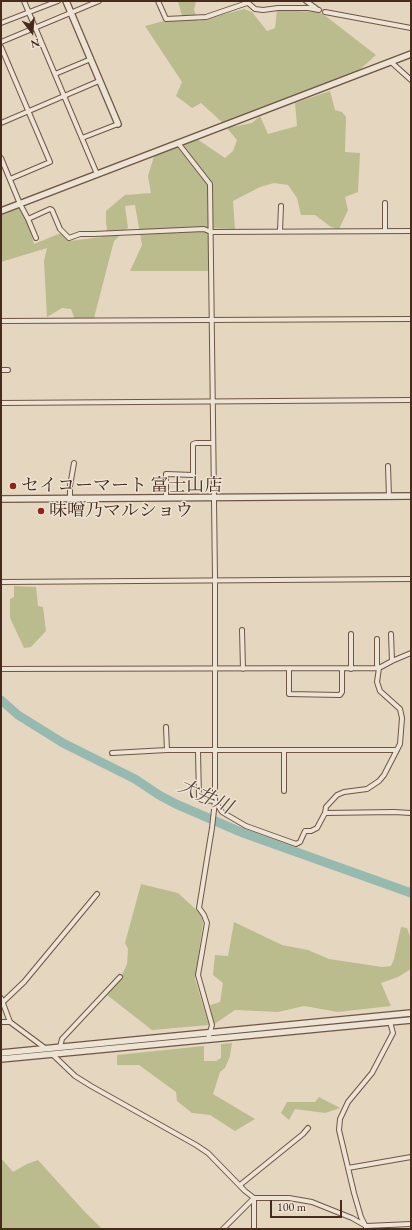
<!DOCTYPE html>
<html>
<head>
<meta charset="utf-8">
<style>
	body { margin:0 }
	#map { position:relative; width:412px; height:1230px; overflow:hidden; background:#e5d6bf; font-family:"EB Garamond",serif }
	canvas { display:block }
	.frame { position:absolute; inset:0; border:2px solid #462a1c; pointer-events:none }
	.north { position:absolute; left:12px; top:12px; width:40px; height:40px; -webkit-text-stroke:3px #eee4d5; paint-order:stroke; rotate:164deg; font-size:11px; font-weight:700; line-height:16px; text-align:center; color:#462a1c }
	.north::after { content:''; display:block; margin:auto; width:14px; height:18px; background:#462a1c; clip-path:polygon(50% 0,100% 100%,50% 72%,0 100%) }
	.scale { position:absolute; left:270px; top:1200px; width:72px; height:18px; box-sizing:border-box; border:2px solid #462a1c; border-top:0; padding-left:5px; font-size:12px; line-height:14px; white-space:nowrap; color:#462a1c; -webkit-text-stroke:3px #eee4d5; paint-order:stroke }
</style>
</head>
<body>
<div id="map">
<canvas width="412" height="1230"></canvas>
<div class="frame"></div>
<div class="north">N</div>
<div class="scale">100 m</div>
</div>
<script>
const g = document.querySelector('canvas').getContext('2d');
g.lineJoin = 'round';
function paint(path, color) { g.fillStyle = color; g.fill(path, 'evenodd'); }
const toPath = rows => new Path2D(rows.map(r => 'M' + r).join(''));
function trace(path, color, width, dash) { g.strokeStyle = color; g.lineWidth = width; g.lineCap = dash ? 'butt' : 'round'; g.setLineDash(dash || []); g.stroke(path); }
function label(font, color, halo, rows, align = 'center') {
  g.font = font + ' "EB Garamond","Noto Serif JP",serif'; g.lineWidth = 3; g.setLineDash([]); g.textBaseline = 'middle'; g.strokeStyle = halo; g.fillStyle = color; for (const [text, x, y, turn = 0] of rows) {
    g.save(); g.translate(x, y); g.rotate((+turn || 0) * Math.PI / 180); g.textAlign = isNaN(turn) ? turn : align; if (halo) g.strokeText(text, 0, 0); g.fillText(text, 0, 0); g.restore();
  }
}
const green = toPath([
	[178,1,196,1,194,10,198,21,244,9,252,12,267,31,275,28,277,10,317,12,323,14,376,55,356,73,224,124,201,103,192,108,176,96,182,82,145,26,182,16],
	[330,91,335,110,342,112,346,117,345,152,360,153,358,192,345,197,348,210,339,229,331,227,315,215,301,215,297,198,288,185,274,183,260,187,233,201,235,229,209,228,208,271,130,271,142,245,135,205,125,206,128,228,114,241,94,318,75,320,71,309,62,308,47,317,44,261,47,248,1,262,1,215,19,207,28,223,34,244,61,233,69,241,102,237,107,229,106,222,106,211,125,195,151,193,148,176,154,156,197,139,225,158,233,151,237,140,227,128,252,123,260,116,268,134,297,126,295,103],
	[14,586,36,587,38,606,43,607,46,631,31,647,24,648,10,618,10,599,14,597],
	[141,884,178,893,201,914,203,923,195,979,209,1025,152,1030,107,995,121,977,127,964,128,949,125,943],
	[234,922,282,945,308,950,329,959,382,967,391,966,394,959,401,927,407,928,411,939,411,969,398,977,381,983,391,1006,338,1012,304,1006,278,1012,235,1010,213,1025,210,1005,220,1002,223,983,213,975,215,955,228,956],
	[232,1043,230,1056,225,1068,220,1072,213,1094,255,1119,235,1131,210,1115,192,1113,177,1101,176,1092,139,1065,117,1065,117,1055,204,1046,204,1061,216,1061,221,1058,221,1044],
	[319,1097,340,1108,325,1113,295,1109,289,1120,281,1113,287,1102,315,1102],
	[1,1158,13,1172,27,1164,38,1160,84,1211,102,1229,1,1229]
]);
const river = toPath([
	[1,700,18,715,63,743,135,779,159,795,176,804,243,833,411,893]
]);
const minor = toPath([
	[24,1,97,174],
	[158,1,166,19,206,17,247,3],
	[246,1,255,9,263,10,278,8,308,8,319,10],
	[306,1,317,9],
	[325,12,411,28],
	[1,23,58,1],
	[1,42,99,1],
	[1,47,50,162,10,179],
	[391,62,411,80],
	[55,74,91,59],
	[1,123,99,81],
	[82,138,118,124],
	[178,143,210,184,215,578,215,801,212,828,199,908,204,915,207,923,198,975,212,1025,208,1039],
	[1,158,20,204,28,219,36,238],
	[385,203,385,231],
	[28,219,50,209,52,210,60,229,69,238,80,234,94,234,204,229,211,232,411,231],
	[280,231,281,206],
	[1,321,411,319],
	[1,370,8,370],
	[1,403,411,400],
	[388,466,389,497],
	[166,498,166,474,193,475,193,444,196,443,213,443],
	[70,499,70,486,74,463],
	[1,582,411,579],
	[242,630,243,669],
	[351,634,351,669],
	[391,634,392,661],
	[377,639,377,665,379,668,377,682,380,691,400,709,402,718,400,744,384,775,379,781,367,789,344,792,337,795,326,807,325,813,394,812,411,813],
	[1,669,379,668,392,661,411,653],
	[289,669,289,694,340,695,342,692,342,669],
	[166,727,167,750],
	[198,751,199,798,202,800,215,801,222,812,246,826,296,844,300,842,305,831,311,831,317,828,325,813],
	[284,751,284,791],
	[112,753,167,750,397,750],
	[1,998,10,1022,45,1048],
	[3,1002,24,982,97,894],
	[1,1022,10,1022],
	[60,1047,62,1039,120,977],
	[52,1054,75,1076,91,1086,196,1145,208,1153,245,1191,254,1198,289,1198,312,1202,352,1218,366,1226,411,1224],
	[348,1168,411,1157],
	[240,1185,303,1134,308,1128],
	[366,1227,361,1217,354,1193,339,1130,340,1119,348,1102,372,1073,393,1033,390,1022],
	[223,1229,254,1198],
	[254,1229,254,1198]
]);
const tertiary = toPath([
	[66,1,118,124],
	[1,211,411,54],
	[1,499,411,496],
	[1,1053,411,1013],
	[1,1059,411,1020]
]);
const markers = [
	[13,486,4,"#8f2418"],
	[41,511,4,"#8f2418"]
];
const poiNames = [
	["セイコーマート 富士山店",21,486],
	["味噌乃マルショウ",49,511]
];
const waterNames = [
	["大井川",205,797,25]
];
paint(green, '#bbbc8e');
trace(river, '#96b9b0', 9);
trace(minor, '#6e5545', 6);
trace(tertiary, '#6e5545', 8);
trace(minor, '#eee4d5', 4);
trace(tertiary, '#eee4d5', 5.5);
for (const [x, y, r, color] of markers) { const dot = new Path2D(); dot.arc(x, y, r, 0, 2 * Math.PI); g.fillStyle = color; g.fill(dot); trace(dot, '#eee4d5', 1.5); }
label('18px', '#462a1c', '#eee4d5', poiNames, 'left');
label('italic 19px', '#56473a', '#eee4d5', waterNames);
</script>
</body>
</html>
